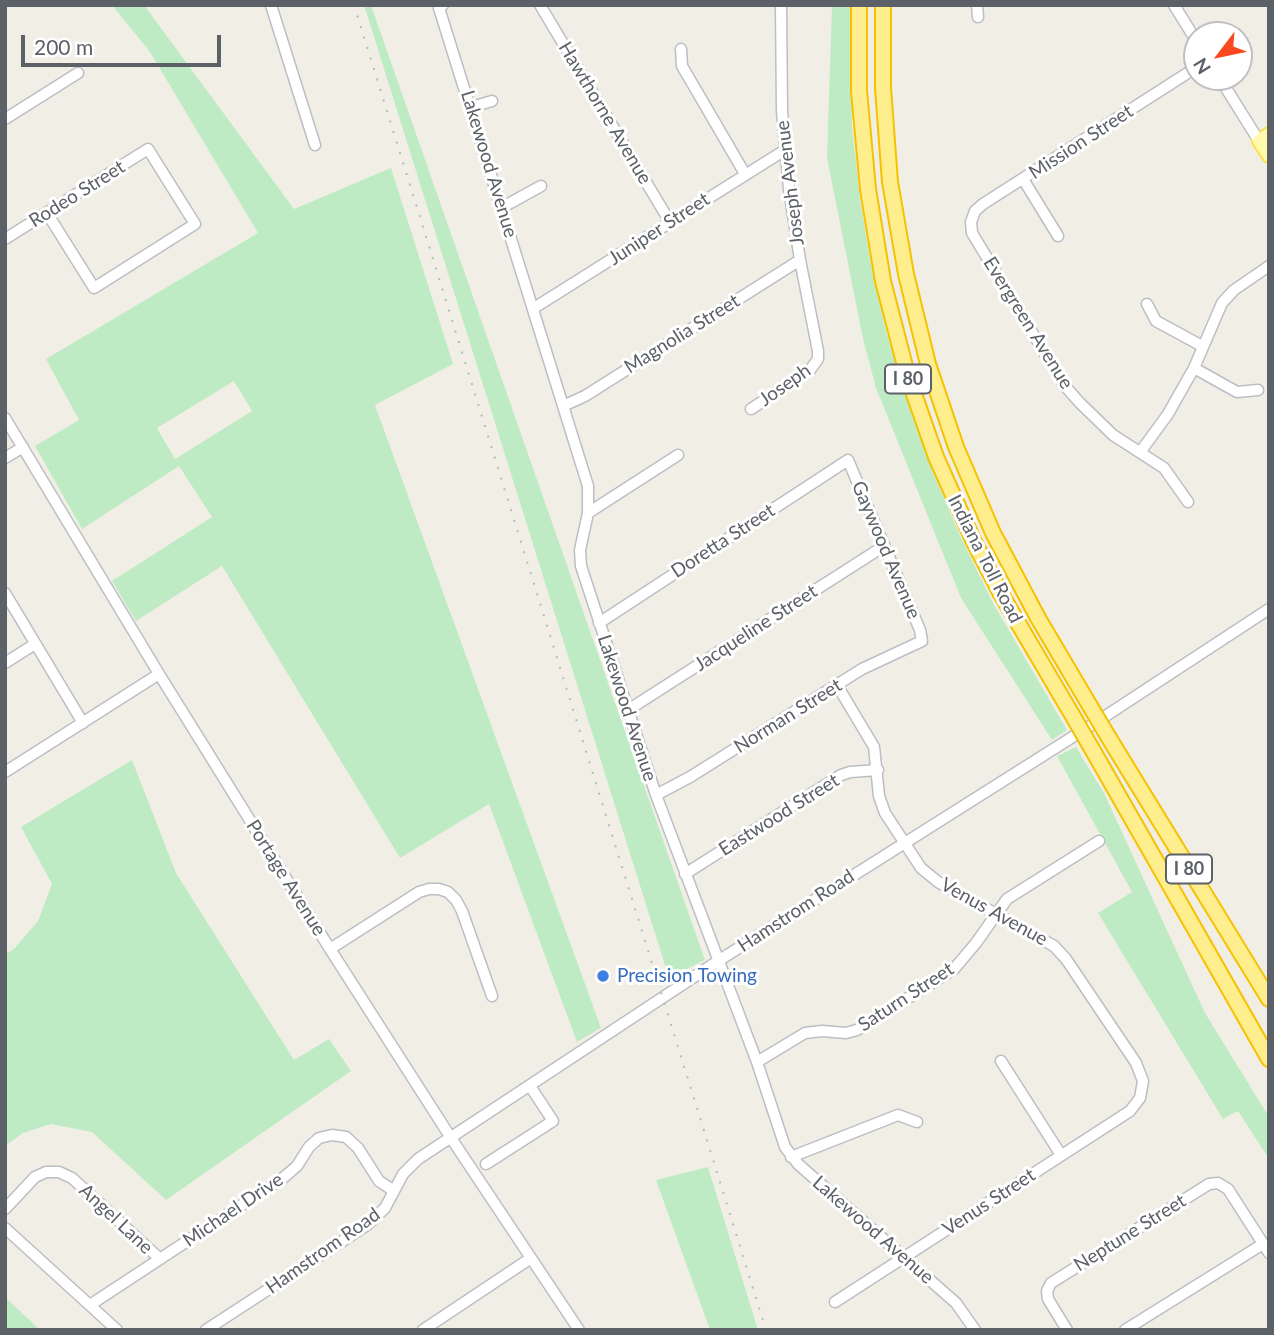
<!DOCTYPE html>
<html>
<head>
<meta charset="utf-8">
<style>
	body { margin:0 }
	#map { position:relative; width:1274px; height:1335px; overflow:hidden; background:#f1efe5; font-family:Lato,sans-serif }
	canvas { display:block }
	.frame { position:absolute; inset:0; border:7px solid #5c6067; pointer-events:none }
	.north { position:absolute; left:1183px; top:21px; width:70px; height:70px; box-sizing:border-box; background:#fff; border:2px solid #bebfc2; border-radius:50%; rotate:238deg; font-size:19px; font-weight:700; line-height:28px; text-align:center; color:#5c6067 }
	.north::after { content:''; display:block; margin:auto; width:24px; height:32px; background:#fb4820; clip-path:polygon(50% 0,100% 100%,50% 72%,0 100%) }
	.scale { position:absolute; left:21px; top:35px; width:200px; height:32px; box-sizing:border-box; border:4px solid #5c6067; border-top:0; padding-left:9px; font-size:21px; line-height:24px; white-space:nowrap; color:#5c6067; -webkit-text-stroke:5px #fff; paint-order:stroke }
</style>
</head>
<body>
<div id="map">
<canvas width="1274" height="1335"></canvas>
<div class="frame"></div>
<div class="north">N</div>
<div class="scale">200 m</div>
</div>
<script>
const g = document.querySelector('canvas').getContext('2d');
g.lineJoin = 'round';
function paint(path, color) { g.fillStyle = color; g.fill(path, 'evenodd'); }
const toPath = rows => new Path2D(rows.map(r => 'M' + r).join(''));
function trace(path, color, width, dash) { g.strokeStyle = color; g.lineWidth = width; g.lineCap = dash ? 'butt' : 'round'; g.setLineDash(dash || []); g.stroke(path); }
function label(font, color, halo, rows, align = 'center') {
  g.font = font + ' Lato,sans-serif'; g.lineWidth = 6; g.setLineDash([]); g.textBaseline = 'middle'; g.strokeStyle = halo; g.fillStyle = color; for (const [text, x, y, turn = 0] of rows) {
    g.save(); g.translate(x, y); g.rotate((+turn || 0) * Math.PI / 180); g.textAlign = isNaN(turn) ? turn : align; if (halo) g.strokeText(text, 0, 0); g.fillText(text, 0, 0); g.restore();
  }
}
const green = toPath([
	[112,5,144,5,294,209,391,168,453,364,375,405,601,1028,577,1042,489,804,400,858,222,566,136,621,112,581,212,517,179,466,82,529,35,446,79,420,46,359,258,233,150,52],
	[234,381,252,411,175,459,157,428],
	[364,5,371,5,705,960,669,978],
	[832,5,850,5,852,126,860,199,871,265,887,335,931,468,959,533,993,603,1067,730,1052,740,961,598,876,388,863,339,827,158],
	[1076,747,1104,793,1205,1013,1269,1117,1269,1159,1238,1111,1223,1119,1098,913,1132,892,1057,756],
	[132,760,176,873,294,1060,329,1039,351,1071,166,1200,92,1132,51,1124,23,1133,5,1146,5,954,14,949,38,921,52,884,21,827],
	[708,1167,758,1330,710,1330,656,1180],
	[5,1297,40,1330,5,1329]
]);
const minor = toPath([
	[271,5,315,145],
	[443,5,439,8,588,486,588,513,580,550,581,566,656,795,757,1062,785,1147,798,1164,956,1303,975,1330],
	[540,5,670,222],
	[977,5,978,17],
	[1174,5,1197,42],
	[681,49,682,66,745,174],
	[1219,77,1259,141],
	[472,107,492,101],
	[5,119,78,73],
	[1023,179,1058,236],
	[503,207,541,186],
	[5,239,148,149,195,224,94,288,47,213],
	[1147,304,1156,321,1202,346],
	[534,308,785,150],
	[1194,368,1237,392,1258,390],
	[563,406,585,396,800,260],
	[751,409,810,370,818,359,818,351,800,260,789,189,782,111,781,5],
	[5,418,159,674,330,949,451,1138,579,1330],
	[1141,451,1168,414,1194,368,1222,303,1234,290,1269,266],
	[5,458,23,447],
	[1188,502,1164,468,1113,435,1080,403,1064,385,972,233,971,222,975,211,983,204,1197,67],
	[588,513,678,455],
	[5,593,83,723],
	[599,623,848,460,920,630,922,641,862,669,690,777,656,795],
	[5,663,35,644],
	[628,710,884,546],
	[5,772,159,674],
	[685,874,841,775,850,772,878,770],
	[330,949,419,892,429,889,439,889,448,892,456,900,462,911,492,996],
	[1001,1061,1061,1155],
	[757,1062,805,1033,822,1031,846,1033,857,1030,954,969,976,943,1007,899,1099,841],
	[791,1157,898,1115,917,1122],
	[486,1164,553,1121,530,1086],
	[5,1209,35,1177,46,1172,59,1172,72,1178,160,1259],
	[5,1228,117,1330],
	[835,1302,1130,1111,1140,1098,1143,1081,1136,1063,1066,959,1054,946,938,882,921,868,885,813,879,796,874,747,837,685],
	[90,1305,283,1178,297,1166,309,1147,319,1138,332,1135,346,1137,358,1148,379,1181,394,1191],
	[206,1330,367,1225,385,1208,403,1174,418,1159,718,961,1101,719,1269,609],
	[423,1330,531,1258],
	[1067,1330,1048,1299,1047,1291,1051,1283,1209,1184,1218,1183,1228,1189,1269,1253],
	[1125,1330,1263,1244]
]);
const major = toPath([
	[1269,134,1259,141,1269,156]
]);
const highway = toPath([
	[859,5,859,91,868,189,883,281,907,374,936,457,974,542,1001,594,1074,718],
	[883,5,883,88,890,182,906,274,928,364,956,447,993,533,1038,618,1090,706],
	[1109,738,1269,999],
	[1092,749,1269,1059]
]);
const rail = toPath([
	[354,5,766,1330]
]);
const highwayBridge = toPath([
	[1090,706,1109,738],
	[1074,718,1092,749]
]);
const markers = [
	[603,976,7,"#3f7fe0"]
];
const shields = [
	[908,379,46],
	[1189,869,46]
];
const shieldNames = [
	["I 80",908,379],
	["I 80",1189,869]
];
const streetNames = [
	["Hawthorne Avenue",605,113,59],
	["Mission Street",1081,142,-33],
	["Lakewood Avenue",489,164,73],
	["Joseph Avenue",790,183,-97],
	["Rodeo Street",77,194,-32],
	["Juniper Street",659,229,-33],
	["Evergreen Avenue",1028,323,58],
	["Magnolia Street",682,334,-32],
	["Joseph",785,385,-35],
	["Doretta Street",723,541,-33],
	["Gaywood Avenue",886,550,67],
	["Indiana Toll Road",985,559,63],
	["Jacqueline Street",756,628,-33],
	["Lakewood Avenue",627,708,72],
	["Norman Street",788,716,-32],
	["Eastwood Street",779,815,-32],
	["Portage Avenue",286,878,58],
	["Hamstrom Road",796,911,-33],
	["Venus Avenue",994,912,29],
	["Saturn Street",906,997,-33],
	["Venus Street",989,1202,-33],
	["Michael Drive",233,1210,-34],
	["Angel Lane",116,1219,43],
	["Lakewood Avenue",873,1230,41],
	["Neptune Street",1130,1233,-32],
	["Hamstrom Road",323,1251,-35]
];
const shopNames = [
	["Precision Towing",617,976]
];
paint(green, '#bfebc4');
trace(minor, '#bcbec5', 13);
trace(major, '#ffe050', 16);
trace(highway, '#f6c200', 18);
trace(minor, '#fff', 10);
trace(major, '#fffaac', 12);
trace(highway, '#ffee8e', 14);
trace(rail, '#b8b9ba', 2, [2, 9]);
trace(highwayBridge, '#f6c200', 18, []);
trace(highwayBridge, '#ffee8e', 14);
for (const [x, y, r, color] of markers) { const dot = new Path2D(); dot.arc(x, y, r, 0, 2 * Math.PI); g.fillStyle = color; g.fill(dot); trace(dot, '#fff', 2.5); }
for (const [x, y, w] of shields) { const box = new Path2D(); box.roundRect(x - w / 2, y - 14.5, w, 29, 5); g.fillStyle = '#fff'; g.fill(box); trace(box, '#5c6067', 2); }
label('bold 18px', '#5c6067', null, shieldNames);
label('19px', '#5c6067', '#fff', streetNames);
label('19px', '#366cbe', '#fff', shopNames, 'left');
</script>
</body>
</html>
